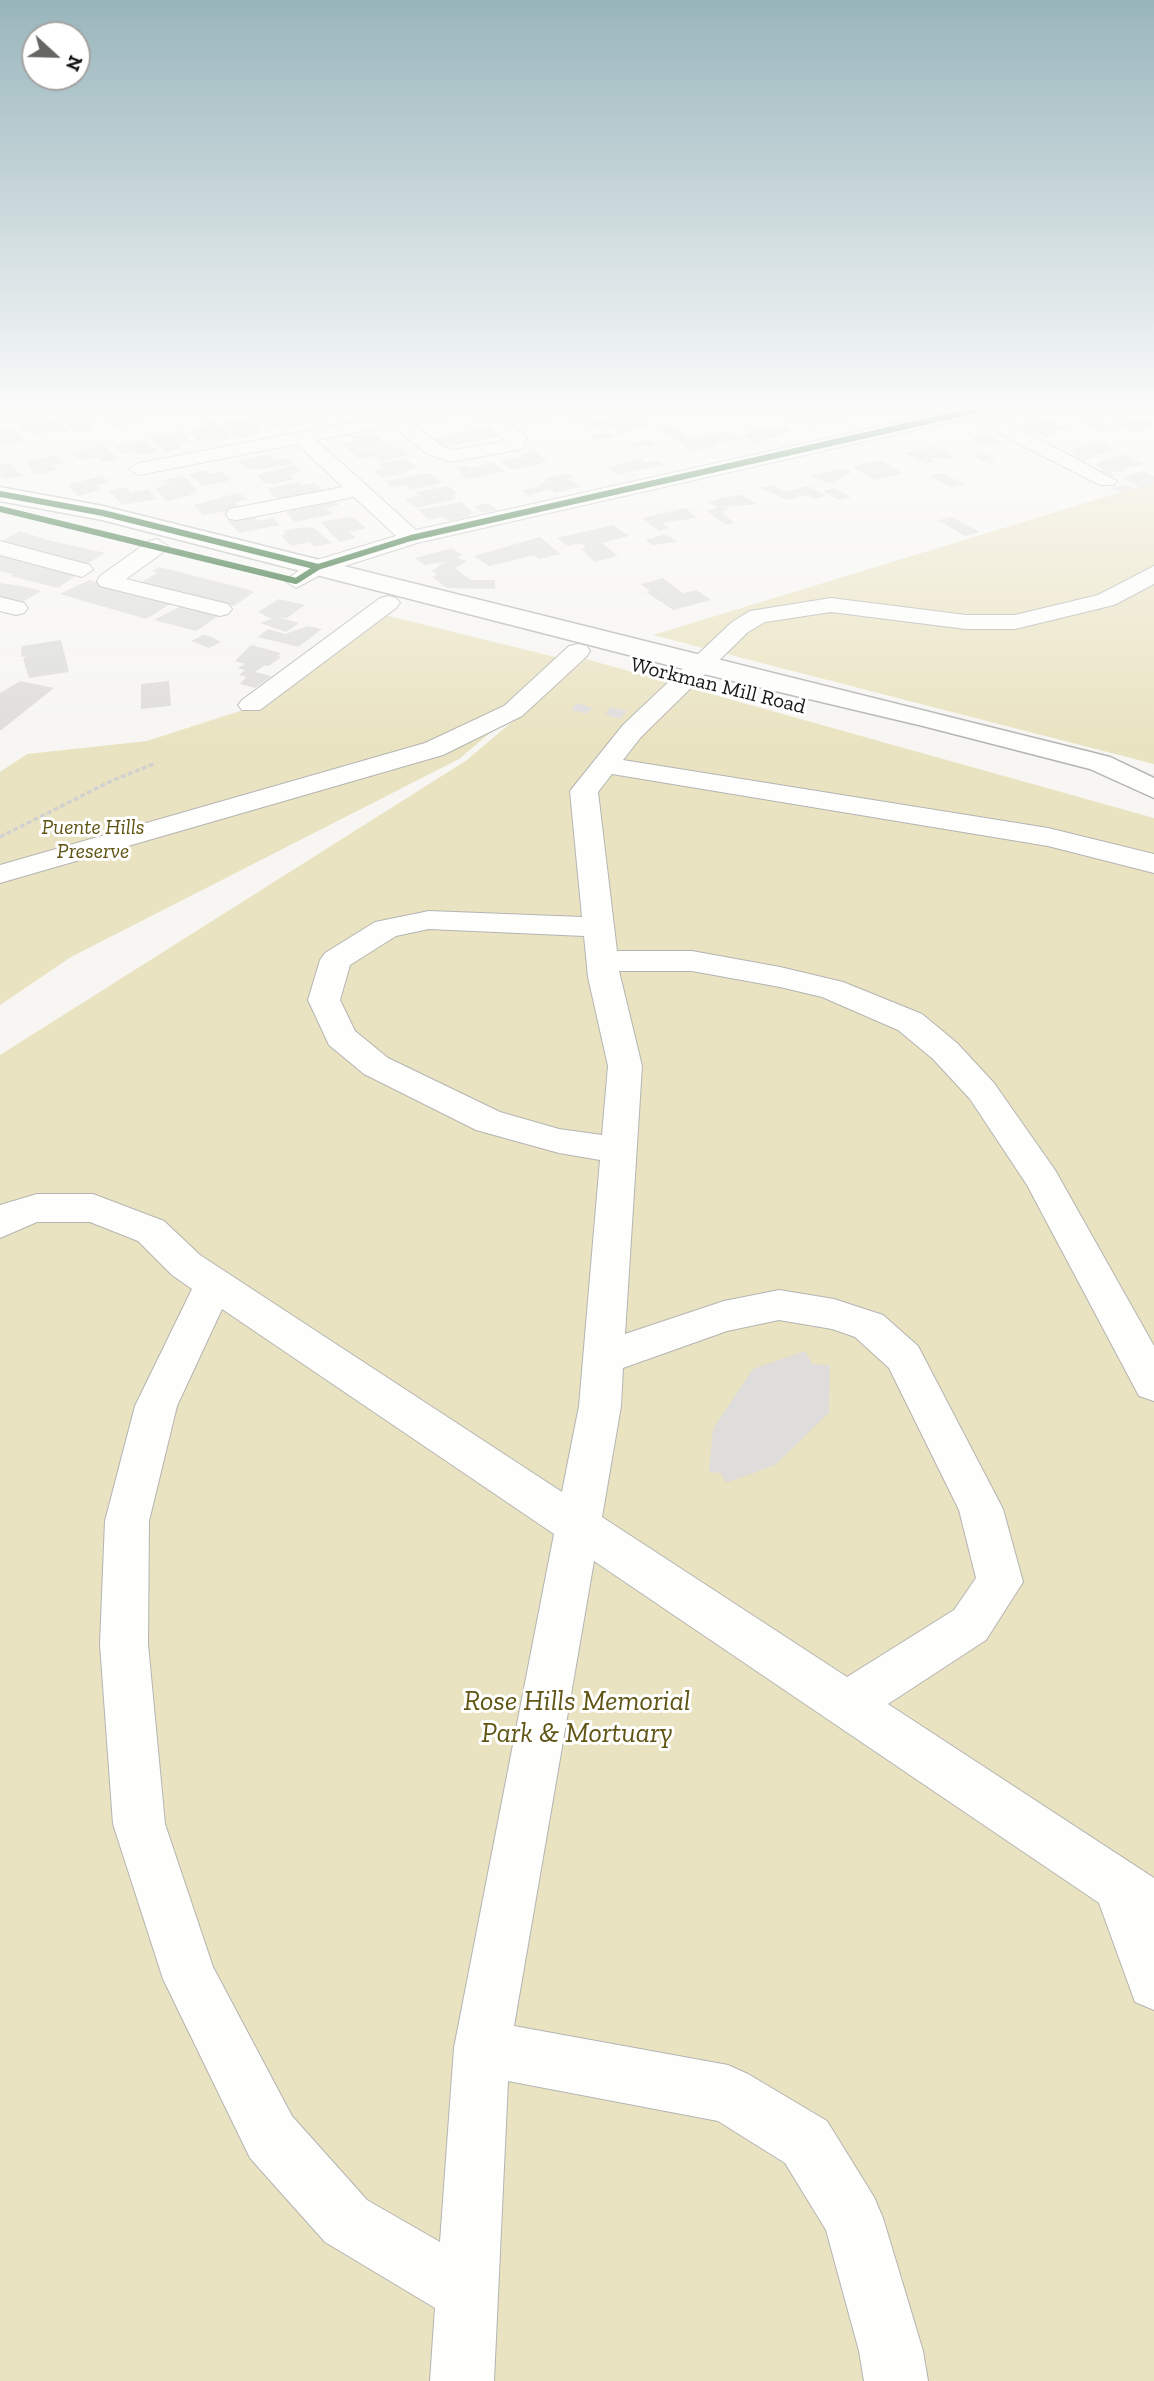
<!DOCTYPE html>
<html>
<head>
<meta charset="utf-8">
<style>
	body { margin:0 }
	#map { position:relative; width:1154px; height:2381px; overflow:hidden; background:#f7f6f3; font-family:"Zilla Slab",serif }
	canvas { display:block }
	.north { position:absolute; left:21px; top:21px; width:70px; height:70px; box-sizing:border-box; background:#fff; border:2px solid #a3a3a2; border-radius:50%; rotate:112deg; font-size:19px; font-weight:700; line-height:28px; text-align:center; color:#181816 }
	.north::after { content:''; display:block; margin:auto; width:24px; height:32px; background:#666663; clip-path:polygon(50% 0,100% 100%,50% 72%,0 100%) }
</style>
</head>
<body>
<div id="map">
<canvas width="1154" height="2381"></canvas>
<div class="north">N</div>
</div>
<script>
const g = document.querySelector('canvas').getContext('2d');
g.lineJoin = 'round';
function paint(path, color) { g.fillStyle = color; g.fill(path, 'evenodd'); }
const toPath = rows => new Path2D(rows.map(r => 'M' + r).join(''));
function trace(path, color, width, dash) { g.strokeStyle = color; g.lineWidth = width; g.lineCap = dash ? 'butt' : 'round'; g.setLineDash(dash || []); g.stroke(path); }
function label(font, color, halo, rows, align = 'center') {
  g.font = font + ' "Zilla Slab",serif'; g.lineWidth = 6; g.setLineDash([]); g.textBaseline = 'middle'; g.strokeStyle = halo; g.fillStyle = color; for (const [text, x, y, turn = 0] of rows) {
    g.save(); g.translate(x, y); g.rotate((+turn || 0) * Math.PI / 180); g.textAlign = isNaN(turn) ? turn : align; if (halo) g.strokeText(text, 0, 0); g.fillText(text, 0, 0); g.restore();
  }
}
const green = toPath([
	[1154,482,1154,764,653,635],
	[385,615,575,662,459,759,71,957,0,1005,0,772,27,754,147,741,274,700],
	[586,659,1154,818,1154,2381,0,2381,0,1055,467,760]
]);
const building = toPath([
	[122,410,138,410,145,416,134,418,138,423,115,427,104,415],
	[298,410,328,410,334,415,323,417,328,421,309,425],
	[335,410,373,410,375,412,340,414],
	[507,410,512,413,520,412,517,410,531,410,545,420,534,422,527,417,517,419,524,424,512,427,493,413],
	[535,410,568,410,573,413,547,418],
	[818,410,833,410,848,418,811,426,799,419,789,421,781,416,798,413,805,417,823,413],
	[1091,410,1110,410,1115,412,1094,418,1082,412],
	[284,412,293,414,304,425,287,428,283,424,271,427,260,417],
	[603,412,606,414,578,420,571,415],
	[94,413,97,417,94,418,96,424,89,425,92,429,85,431,76,432,64,419],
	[630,413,650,426,619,434,604,424,593,427,586,422],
	[253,417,264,428,256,429,261,434,238,439,222,423],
	[1091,417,1101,422,1116,428,1103,432,1079,420],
	[212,418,217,423,214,424,221,426,235,439,198,441,189,432,206,426,200,420],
	[1144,419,1154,425,1134,432,1119,425],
	[58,420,67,432,34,433,22,432,18,426],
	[1050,420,1069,430,1048,431,1061,433,1045,438,1019,425],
	[668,425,690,439,730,431,744,440,714,443,716,445,693,452,656,428],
	[489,426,502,436,437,448,428,440],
	[759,426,765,429,784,426,790,430,757,444,741,435,751,432,746,429],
	[14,427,25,441,0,446,0,431],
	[181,431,191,442,179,445,183,449,166,452,149,437],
	[609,432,616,437,597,441,590,436],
	[373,433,386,444,351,452,341,443,355,440,351,437],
	[982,435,990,435,1001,441,987,446,974,443,972,439],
	[648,439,656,444,636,448,629,444],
	[144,440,158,452,139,455,136,451,122,454,116,445],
	[1100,442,1113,449,1079,463,1069,458,1079,456,1068,450],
	[102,445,120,458,104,462,98,457,82,461,71,453],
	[390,445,394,448,401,447,410,454,380,462,373,456,359,459,353,453],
	[936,446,956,457,944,460,939,457,930,459,935,462,926,464,905,453],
	[534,450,548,462,512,470,499,460,524,457,519,454],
	[982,452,994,458,991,459,995,462,989,464,972,455],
	[269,454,276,460,288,458,294,464,257,470,247,469,238,461],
	[1123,454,1146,464,1123,468,1127,471,1120,472,1110,472,1116,475,1111,476,1093,472,1102,469,1095,465,1099,464,1096,463],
	[58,455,64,463,53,465,58,470,34,475,26,461],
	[403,459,417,466,404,473,382,478,374,471,384,469,379,464],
	[641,459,646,463,657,460,664,465,618,475,606,467],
	[880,460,903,473,875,480,852,467],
	[492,462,505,471,468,479,455,467,467,465,471,468],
	[10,463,16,470,23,476,5,479,0,475,0,465],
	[294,465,302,472,290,475,295,479,273,484,264,483,257,475],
	[844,468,852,472,830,484,810,476],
	[206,470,210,474,222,471,231,480,204,486,187,474],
	[1144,471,1154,476,1154,485,1141,488,1123,478],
	[430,473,442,483,411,490,405,485,393,488,385,481],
	[568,473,575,478,569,479,580,487,555,493,551,489,528,496,521,490,541,486,538,484,547,482,544,480,550,477],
	[943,473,957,481,965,484,950,487,930,476],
	[101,476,109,482,96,485,101,490,78,496,68,485],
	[184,476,197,490,189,496,166,501,155,488,170,484,160,481],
	[298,482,301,485,315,483,325,492,286,499,276,498,267,489],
	[1125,484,1136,489,1123,493,1111,488],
	[773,485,784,492,808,486,826,496,815,499,808,495,788,500,760,488],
	[448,486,458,494,454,495,456,499,416,508,405,499,420,496,416,492],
	[126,487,131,493,148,489,157,499,123,505,109,491],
	[835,488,851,497,838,500,823,491],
	[238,493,249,499,235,502,241,509,203,515,194,505],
	[742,495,757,504,725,507,729,510,722,511,725,514,723,514,735,523,726,525,706,511,718,508,709,502,721,499,718,498],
	[332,498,339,505,326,508,333,514,295,522,286,513,291,511,288,509],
	[461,502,474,513,469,514,471,516,448,521,443,517,429,520,418,510],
	[489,503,497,510,482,513,474,506],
	[686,508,696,518,662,523,670,528,659,531,642,518],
	[252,514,258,521,273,518,280,525,239,533,227,520],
	[345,517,355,518,366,528,349,532,356,538,339,542,321,522],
	[952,517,980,532,965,536,938,520],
	[613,525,629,536,602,543,618,556,595,562,581,549,586,547,581,543,568,546,557,538],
	[305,527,314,528,332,543,314,547,310,542,291,546,281,535,286,534,283,531],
	[20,531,48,540,105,553,82,567,0,545,0,542],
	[666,534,678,542,653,545,645,540],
	[540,537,561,554,539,559,534,555,489,566,474,556],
	[452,548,462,555,457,558,467,561,455,568,471,580,495,580,495,589,447,588,432,577,437,575,432,571,445,562,424,565,415,558],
	[0,554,78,574,58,588,10,576,13,574,0,571],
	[159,567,247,589,254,592,234,606,140,583,157,573,152,571],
	[663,578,683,593,697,590,711,600,673,610,646,592,650,591,641,584],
	[89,580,149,596,172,603,146,619,60,594],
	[0,583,22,586,41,591,16,606,0,600],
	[279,599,305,605,287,618,277,617,299,623,286,632,260,623,272,619,258,612],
	[183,605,220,615,196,631,154,620],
	[308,626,322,629,298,647,258,637,268,629,285,634],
	[203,635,210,636,221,642,209,648,191,641],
	[61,640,69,672,29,678,23,659,26,656,21,657,22,646],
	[251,645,281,653,278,656,281,657,269,666,265,665,255,672,272,676,255,688,240,684,246,677,239,675,245,670,238,668,245,664,235,661],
	[20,681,54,688,0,731,0,693],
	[169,681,171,706,141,709,141,684],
	[577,703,593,708,587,714,571,710],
	[611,707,627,711,620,719,604,714],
	[805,1351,812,1364,830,1365,829,1413,775,1465,726,1483,721,1473,709,1472,713,1429,753,1369]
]);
const path = toPath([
	[0,837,109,782,156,763]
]);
const minor = toPath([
	[0,410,48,410,38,416,0,422,0,410],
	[416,410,452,410,450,414,411,422,440,445,452,450,506,441,471,410,492,410,527,437,522,449,450,462,426,453,392,426,316,440,416,530,954,410,986,410,1117,481,1114,485,1100,485,968,418,417,543,326,572,296,588,285,581,310,562,396,536,354,497,237,520,229,519,226,514,229,509,343,487,297,444,139,475,129,469,139,463,416,410],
	[1112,410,1132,410,1138,416,1128,422,1121,420,1112,410],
	[157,539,168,546,165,551,126,579,228,604,232,609,228,614,220,616,100,586,97,581,100,576,149,541,157,539],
	[0,541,90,565,93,570,82,577,0,555,0,541],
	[1154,566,1154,584,1114,605,1015,629,966,629,831,612,765,622,748,632,641,737,623,760,1048,828,1154,854,1154,873,1048,846,612,774,598,792,617,951,692,951,780,967,843,982,922,1014,957,1043,994,1083,1055,1170,1154,1346,1154,1401,1139,1396,1027,1185,970,1099,933,1059,898,1030,822,997,780,987,692,971,619,971,642,1066,625,1334,724,1301,779,1290,834,1299,883,1315,918,1346,1003,1509,1023,1582,986,1640,888,1704,1154,1878,1154,2010,1135,2002,1099,1903,594,1561,514,2026,728,2065,748,2074,827,2121,874,2197,883,2218,923,2351,928,2381,864,2381,859,2351,826,2230,785,2163,718,2121,508,2081,494,2381,430,2381,435,2308,325,2242,250,2158,163,1979,113,1824,100,1644,105,1521,135,1406,192,1289,172,1275,138,1241,90,1222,37,1222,0,1238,0,1205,37,1194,93,1194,164,1221,200,1255,562,1492,579,1406,600,1160,559,1153,476,1130,364,1074,329,1045,308,1000,320,960,325,953,375,922,429,911,582,917,570,791,623,725,732,622,750,611,831,598,966,615,1015,615,1098,595,1154,566],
	[429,929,584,936,588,977,608,1066,602,1135,559,1129,500,1112,388,1058,355,1031,340,1000,350,965,396,936,429,929],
	[222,1309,554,1534,454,2048,440,2242,367,2200,292,2116,213,1967,165,1824,148,1644,149,1521,177,1406,222,1309],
	[779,1320,832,1329,855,1337,889,1368,959,1510,976,1578,954,1610,847,1677,602,1517,621,1406,623,1368,727,1331,779,1320],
	[388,596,396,598,400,603,396,608,260,710,242,710,238,705,242,700,380,598,388,596],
	[0,597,24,603,28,608,24,613,16,615,0,611,0,597],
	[578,644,587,646,590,651,587,656,522,716,443,755,0,883,0,865,425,743,504,706,569,646,578,644]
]);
const major = toPath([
	[0,487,103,506,1110,757,1154,778,1154,798,1090,769,923,726,691,671,102,520,0,501,0,487]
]);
const cycleway = toPath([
	[0,494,103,513,318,567],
	[0,509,296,581,318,567,411,538,977,410]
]);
const farStreetnames = [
	["Workman Mill Road",718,686,14]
];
const farParknames = [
	["Puente Hills",93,828],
	["Preserve",93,852]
];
const nearParknames = [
	["Rose Hills Memorial",577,1702],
	["Park & Mortuary",577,1734]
];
paint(green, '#eae3c1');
paint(building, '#dedddb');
trace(minor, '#b4b4b2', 2);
trace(major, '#b4b4b2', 3);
trace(path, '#d1d1d0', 3.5, [5, 2.5]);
paint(minor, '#fefefd');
paint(major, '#fefefd');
trace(cycleway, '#1b5e20', 6);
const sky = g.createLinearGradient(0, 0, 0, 743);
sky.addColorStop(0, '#98b5bc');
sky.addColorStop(0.55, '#fbfbfa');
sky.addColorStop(1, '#fbfbfa00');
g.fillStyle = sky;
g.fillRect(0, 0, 1154, 743);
label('21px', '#181816', '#fff', farStreetnames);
label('italic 21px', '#605414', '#fff', farParknames);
label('italic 28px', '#605414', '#fff', nearParknames);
</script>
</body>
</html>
